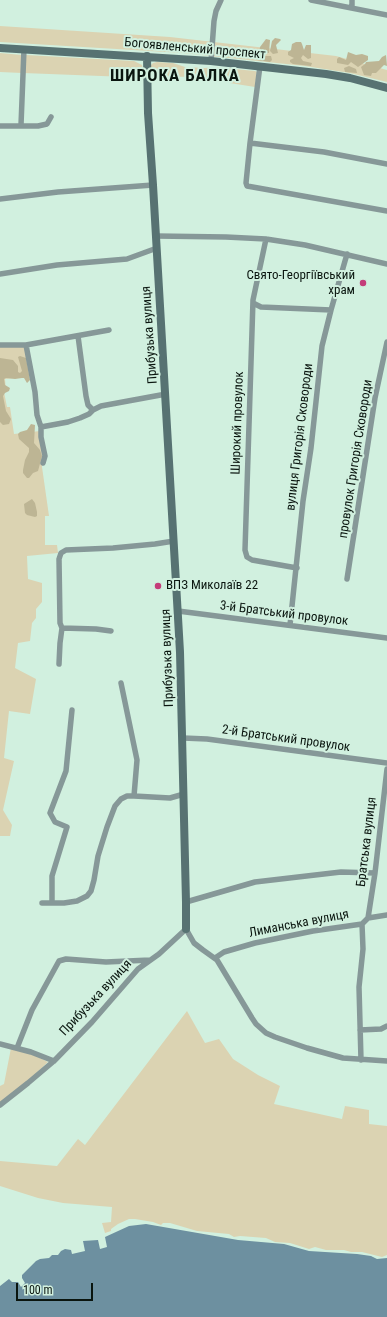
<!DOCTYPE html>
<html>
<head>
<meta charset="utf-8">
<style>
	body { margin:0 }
	#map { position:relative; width:387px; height:1317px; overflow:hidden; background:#d1f0df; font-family:"Roboto Condensed",sans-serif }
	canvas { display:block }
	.scale { position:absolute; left:16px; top:1283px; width:77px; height:18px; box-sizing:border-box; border:2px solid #0a150f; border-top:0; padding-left:5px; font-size:12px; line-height:14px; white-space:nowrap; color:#0a150f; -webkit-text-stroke:3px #d1f0df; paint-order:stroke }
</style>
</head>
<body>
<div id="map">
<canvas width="387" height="1317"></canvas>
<div class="scale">100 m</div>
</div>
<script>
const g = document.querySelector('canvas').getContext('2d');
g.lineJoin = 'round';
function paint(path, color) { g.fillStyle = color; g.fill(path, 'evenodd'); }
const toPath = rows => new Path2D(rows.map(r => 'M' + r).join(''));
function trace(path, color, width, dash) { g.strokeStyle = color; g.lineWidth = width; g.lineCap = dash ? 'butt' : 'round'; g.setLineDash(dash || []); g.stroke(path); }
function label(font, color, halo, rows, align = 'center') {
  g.font = font + ' "Roboto Condensed",sans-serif'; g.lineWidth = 4; g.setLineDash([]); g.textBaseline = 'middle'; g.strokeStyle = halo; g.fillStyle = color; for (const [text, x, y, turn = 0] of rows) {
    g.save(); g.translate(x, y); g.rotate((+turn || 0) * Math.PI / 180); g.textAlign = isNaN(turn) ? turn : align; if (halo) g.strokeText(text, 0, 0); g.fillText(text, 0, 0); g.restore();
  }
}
const green = toPath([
	[0,26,170,37,336,56,387,70,387,82,350,73,305,66,183,53,0,42],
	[0,53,22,55,22,73,0,72],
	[26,55,134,61,142,65,145,79,127,77,23,73],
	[157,62,173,63,185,67,205,68,214,67,255,71,257,72,255,87,192,77,149,76,151,65,153,63],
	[0,345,24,346,31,376,5,379,6,391,4,392,7,407,10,407,14,434,40,431,42,449,42,467,49,516,45,516,45,545,57,545,58,553,27,556,28,579,42,583,42,602,36,609,36,618,32,623,30,641,18,643,15,668,36,679,30,714,9,711,4,758,14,761,3,810,12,825,10,836,0,836],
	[187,1011,205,1043,219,1039,233,1059,258,1075,280,1086,274,1104,342,1119,345,1106,369,1110,369,1124,387,1126,387,1255,382,1257,362,1252,351,1252,344,1250,326,1250,315,1247,309,1249,290,1243,275,1242,266,1238,240,1236,234,1237,229,1234,197,1231,170,1223,163,1223,161,1225,153,1222,135,1219,129,1219,118,1224,111,1229,111,1231,105,1233,102,1223,111,1222,112,1207,63,1203,38,1198,0,1186,0,1161,57,1166,78,1139,85,1145],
	[11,1048,30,1053,48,1062,28,1081,0,1103,0,1086,4,1084]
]);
const forest = toPath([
	[275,38,280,39,281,40,276,45,278,53,273,54,270,51,272,41],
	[266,39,270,40,269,53,259,53,260,47],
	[296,42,301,42,302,44,304,50,306,45,311,45,311,58,308,59,303,55,301,58,303,61,312,63,311,66,293,64,290,62,290,60,294,58,288,55,288,52,291,50,292,44],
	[348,52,356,55,362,54,368,56,368,60,358,67,351,62,348,65,337,63,337,59,339,57,346,60],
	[386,55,387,66,384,65,376,73,372,73,371,76,364,75,361,67,365,64,366,62,379,61,382,57],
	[257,56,271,56,272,60,270,62,257,60,255,57],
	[349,66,356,69,357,73,345,72,344,68],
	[20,356,26,358,30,380,27,383,24,378,22,378,15,379,6,378,4,379,5,385,10,388,9,391,5,393,3,396,6,411,11,419,9,424,3,425,0,422,0,358,13,360,18,366,18,372,20,373,22,371,18,357],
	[31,424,35,425,34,443,40,450,42,456,38,471,33,473,29,478,27,478,23,473,23,470,25,460,29,452,29,448,19,439,18,434,20,432,27,430],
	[32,499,35,503,37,512,37,516,35,517,27,515,25,513,24,504]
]);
const water = toPath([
	[146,1224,238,1240,284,1244,309,1251,357,1254,371,1256,377,1259,387,1258,387,1317,0,1317,0,1286,9,1279,12,1282,18,1282,21,1287,25,1283,22,1278,22,1275,36,1261,40,1259,49,1258,52,1255,58,1255,61,1251,65,1249,71,1250,72,1254,85,1251,83,1241,98,1240,100,1249,107,1247,105,1237,129,1226]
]);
const street = toPath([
	[311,0,387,15],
	[352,8,352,0],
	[211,61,214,21,216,11,221,0],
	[260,66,250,143,246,183,247,186,387,211],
	[21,125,24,49],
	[0,126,38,126,47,124,51,117],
	[250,143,324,152,387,164],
	[0,199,58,192,153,185],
	[156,236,226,237,266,239,305,245,387,264],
	[266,239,253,300,245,550,247,557,252,560,297,568],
	[0,274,57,265,127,259,157,248],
	[253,303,261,307,331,310],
	[78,336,86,396,88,405,93,410],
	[0,345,26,345,109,330],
	[26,345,35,392,37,415,41,427,41,437,45,456,43,463],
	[41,427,68,422,80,418,89,414,93,410,101,406,166,394],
	[347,579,375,398,387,342],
	[178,611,387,638],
	[290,625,303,501,311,448,322,346,331,310,347,254],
	[62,628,96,629,111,631],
	[59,664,60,643,62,628,60,623,59,559,61,553,66,550,113,548,155,544,174,541],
	[121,683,137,760,134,796],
	[183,738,207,739,387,763],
	[186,902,255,882,341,872,375,873],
	[42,903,64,903,77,901,87,896,91,891,94,880,98,856,107,827,115,806,121,799,127,796,134,796,170,798,184,794],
	[52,903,52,876,67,827,55,822,50,813,66,771,72,710],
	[368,918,375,873,387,769],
	[215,958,224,952,255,943,313,931,362,924,368,918,387,915],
	[360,1030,381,1029,387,1026],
	[0,1044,31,1052,54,1061],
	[17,1048,32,1010,59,961,66,959,106,962,150,960],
	[361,1060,359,987,363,949,362,924],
	[0,1105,28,1083,54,1061,92,1022,138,969,159,954,186,929,194,943,203,950,217,960,252,1018,256,1024,266,1033,275,1037,307,1048,343,1058,387,1061]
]);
const secondary = toPath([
	[0,48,211,61,326,74,350,78,387,88],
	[147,56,148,113,153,185,180,652,186,902,186,929]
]);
const markers = [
	[363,283,4,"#c43c79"],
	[158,586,4,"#c43c79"]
];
const streetNames = [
	["Богоявленський проспект",195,49,5],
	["Прибузька вулиця",150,335,-94],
	["Широкий провулок",238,423,-88],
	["вулиця Григорія Сковороди",300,437,-83],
	["провулок Григорія Сковороди",356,459,-81],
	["3-й Братський провулок",284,614,7],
	["Прибузька вулиця",168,658,-92],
	["2-й Братський провулок",286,739,8],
	["Братська вулиця",367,842,-83],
	["Лиманська вулиця",299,924,-11],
	["Прибузька вулиця",96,998,-47]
];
const poiNames = [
	["Свято-Георгіївський",355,276],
	["храм",355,291],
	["ВПЗ Миколаїв 22",166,586,"left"]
];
const districtNames = [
	["ШИРОКА БАЛКА",175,77]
];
paint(green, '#dbd3b2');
paint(forest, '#bdb594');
paint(water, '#6d90a0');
trace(street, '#869898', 5.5);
trace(secondary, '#577272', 8);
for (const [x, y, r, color] of markers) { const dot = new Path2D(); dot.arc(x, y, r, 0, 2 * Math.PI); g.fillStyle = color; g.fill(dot); trace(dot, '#d1f0df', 1.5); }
label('13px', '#0a150f', '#d1f0df', streetNames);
label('13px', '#0a150f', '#d1f0df', poiNames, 'right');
g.letterSpacing = '1px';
label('bold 17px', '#0a150f', '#d1f0df', districtNames);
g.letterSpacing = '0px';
</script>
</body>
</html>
